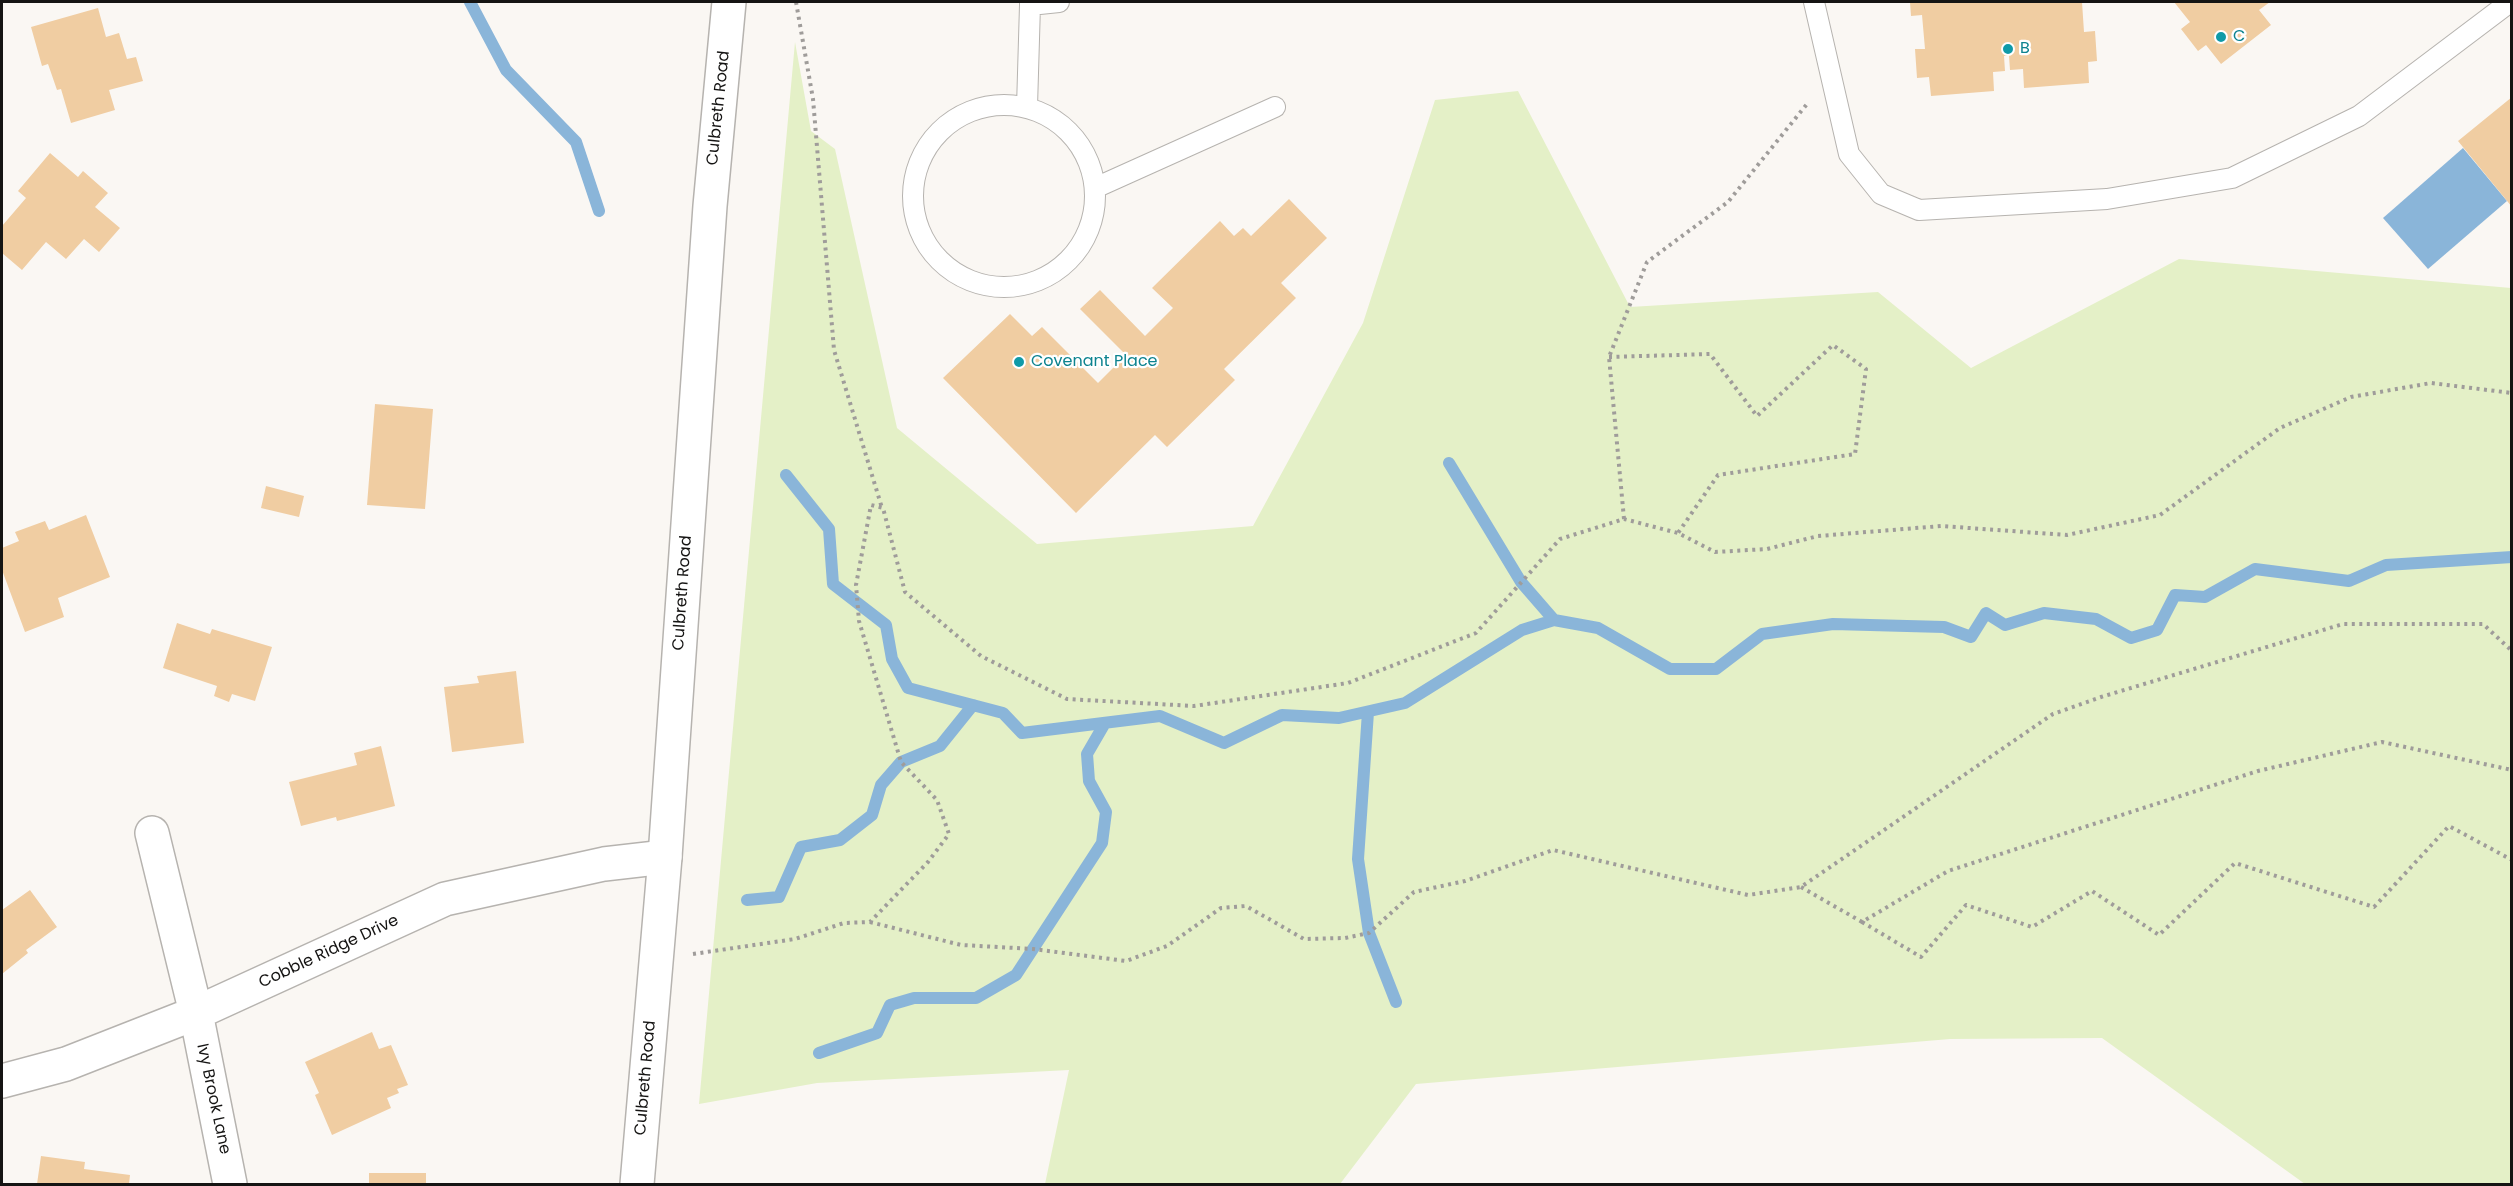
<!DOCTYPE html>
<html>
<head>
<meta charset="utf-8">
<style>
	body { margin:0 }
	#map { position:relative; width:2513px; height:1186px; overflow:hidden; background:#faf7f3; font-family:Poppins,sans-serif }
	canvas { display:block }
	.frame { position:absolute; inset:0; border:3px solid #151413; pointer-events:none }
</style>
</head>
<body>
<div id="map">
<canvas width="2513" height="1186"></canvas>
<div class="frame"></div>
</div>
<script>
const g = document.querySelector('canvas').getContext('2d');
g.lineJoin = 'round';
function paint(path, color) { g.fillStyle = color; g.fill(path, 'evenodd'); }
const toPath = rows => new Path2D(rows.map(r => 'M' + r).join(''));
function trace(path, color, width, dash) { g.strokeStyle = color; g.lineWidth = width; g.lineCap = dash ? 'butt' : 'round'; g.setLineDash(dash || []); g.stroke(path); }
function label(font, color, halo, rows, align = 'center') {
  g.font = font + ' Poppins,sans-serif'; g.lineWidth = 4.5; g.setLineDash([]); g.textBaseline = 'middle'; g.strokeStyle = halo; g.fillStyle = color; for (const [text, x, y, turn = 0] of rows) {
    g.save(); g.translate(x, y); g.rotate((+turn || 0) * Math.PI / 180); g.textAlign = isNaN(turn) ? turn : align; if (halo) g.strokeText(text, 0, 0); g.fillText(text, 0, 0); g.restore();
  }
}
const green = toPath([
	[795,42,811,131,835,149,897,428,1037,544,1253,526,1363,323,1435,100,1518,91,1630,307,1878,292,1971,368,2179,259,2511,288,2511,1184,2305,1184,2102,1038,1950,1039,1416,1084,1340,1184,1045,1184,1069,1070,817,1083,699,1104]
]);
const water = toPath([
	[2463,148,2507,201,2428,269,2383,218]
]);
const stream = toPath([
	[470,2,506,70,576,142,599,211],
	[1449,463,1521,582,1554,620],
	[786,475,829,529,833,584,886,625,892,659,908,688,1003,713,1022,733,1160,716,1224,743,1282,715,1339,718,1405,703,1522,630,1554,620,1598,628,1670,669,1716,669,1762,634,1833,624,1944,627,1971,637,1986,613,2005,625,2044,613,2096,619,2131,638,2157,630,2175,595,2205,597,2255,569,2349,581,2386,565,2512,557],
	[1368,712,1358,859,1369,933,1396,1002],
	[747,900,779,897,801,847,840,840,872,815,881,785,901,762,940,746,973,705],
	[819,1053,877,1033,890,1005,914,998,976,998,1016,975,1102,843,1106,812,1089,781,1087,754,1105,723]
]);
const building = toPath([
	[1910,2,2082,2,2084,32,2095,31,2097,61,2088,62,2089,83,2024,88,2023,69,2010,70,2009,56,2004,56,2005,71,1993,72,1994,91,1931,96,1929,77,1917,78,1915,49,1925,49,1922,15,1911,16],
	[2174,2,2270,2,2259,10,2271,25,2221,64,2206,45,2198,51,2181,29,2190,22],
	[98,8,106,37,119,33,127,59,136,57,143,81,109,90,115,110,71,123,61,89,57,90,48,64,42,66,31,27],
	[2512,97,2512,207,2458,141],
	[50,153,78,177,83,171,108,193,95,207,120,228,99,252,84,239,66,259,46,242,22,270,2,253,2,226,26,198,18,191],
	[1289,199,1327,238,1281,283,1296,298,1224,369,1235,380,1167,447,1155,435,1076,513,943,378,1010,314,1032,336,1042,327,1098,383,1126,355,1080,309,1100,290,1145,336,1173,308,1152,288,1220,221,1234,236,1243,228,1251,236],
	[375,404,433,409,425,509,367,505],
	[266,486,304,496,299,517,261,508],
	[86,515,110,577,58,598,64,617,25,632,2,570,2,548,19,541,15,532,45,521,49,530],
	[177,623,210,634,212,629,272,647,255,701,232,694,229,702,214,696,217,686,163,668],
	[516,671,524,743,452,752,444,687,479,683,477,676],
	[381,746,395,806,337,821,336,817,301,826,289,782,357,765,354,753],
	[30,890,57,927,26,950,28,953,2,974,2,910],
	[372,1032,379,1049,391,1045,408,1085,397,1089,399,1093,387,1098,391,1108,332,1135,315,1095,319,1093,305,1062],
	[41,1156,85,1162,84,1169,130,1175,129,1184,37,1184],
	[369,1173,426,1173,426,1184,369,1184]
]);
const path = toPath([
	[796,2,813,99,834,350,882,508],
	[1609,357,1710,354,1757,416,1833,345,1866,369,1855,454,1718,475,1678,533],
	[1624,519,1609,357,1647,262,1728,202,1807,104],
	[1801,887,1862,922,1948,871,2258,771,2382,742,2512,770],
	[870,922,961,945,1033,949,1126,961,1167,946,1221,908,1246,906,1304,939,1345,938,1369,933,1414,892,1465,881,1553,850,1748,895,1801,887,2053,714,2101,697,2343,624,2483,624,2512,651],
	[1862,922,1921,957,1966,905,2032,927,2092,891,2159,935,2235,863,2374,907,2449,826,2512,860],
	[693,954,795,939,844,923,870,922,928,862,949,834,937,800,901,762,859,621,856,585,871,505,883,508,905,592,981,656,1067,699,1194,706,1348,683,1476,633,1560,539,1624,519,1678,533,1715,552,1767,549,1818,536,1941,526,2067,535,2160,515,2280,428,2351,397,2431,383,2512,393]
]);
const lane = toPath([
	[1030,2,1030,5,1059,2],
	[1814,2,1849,154,1881,194,1919,210,2107,199,2232,178,2359,116,2510,2],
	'913 196a91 91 0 1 1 182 0a91 91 0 1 1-182 0Z',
	[1027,107,1030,5],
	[1095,188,1275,107]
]);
const street = toPath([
	[152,833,196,1013,230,1184],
	[2,1081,66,1064,196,1013,445,899,604,864,665,857]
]);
const secondary = toPath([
	[637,1184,665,857,710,206,729,2]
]);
const markers = [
	[2221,37,6,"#0f9aa8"],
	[2008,49,6,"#0f9aa8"],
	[1019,362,6,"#0f9aa8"]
];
const cultureNames = [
	["C",2233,37],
	["B",2020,49],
	["Covenant Place",1031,362]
];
const streetNames = [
	["Culbreth Road",719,108,-84],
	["Culbreth Road",683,593,-86],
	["Cobble Ridge Drive",329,952,-25],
	["Culbreth Road",646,1078,-85],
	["Ivy Brook Lane",213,1099,78]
];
paint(green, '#e4f0c7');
paint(water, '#8ab5d9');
trace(stream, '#8ab5d9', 12);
paint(building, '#f0cda2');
trace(lane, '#b6b3af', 22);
trace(street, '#b6b3af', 36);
trace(secondary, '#b6b3af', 36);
trace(path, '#9f9c9a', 4, [3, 4.5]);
trace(lane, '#fff', 20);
trace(street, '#fff', 33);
trace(secondary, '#fff', 33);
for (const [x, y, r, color] of markers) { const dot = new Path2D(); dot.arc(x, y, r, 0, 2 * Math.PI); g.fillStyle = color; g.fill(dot); trace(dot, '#fff', 2); }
label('16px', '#0d838f', '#fff', cultureNames, 'left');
label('16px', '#151413', '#fff', streetNames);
</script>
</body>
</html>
